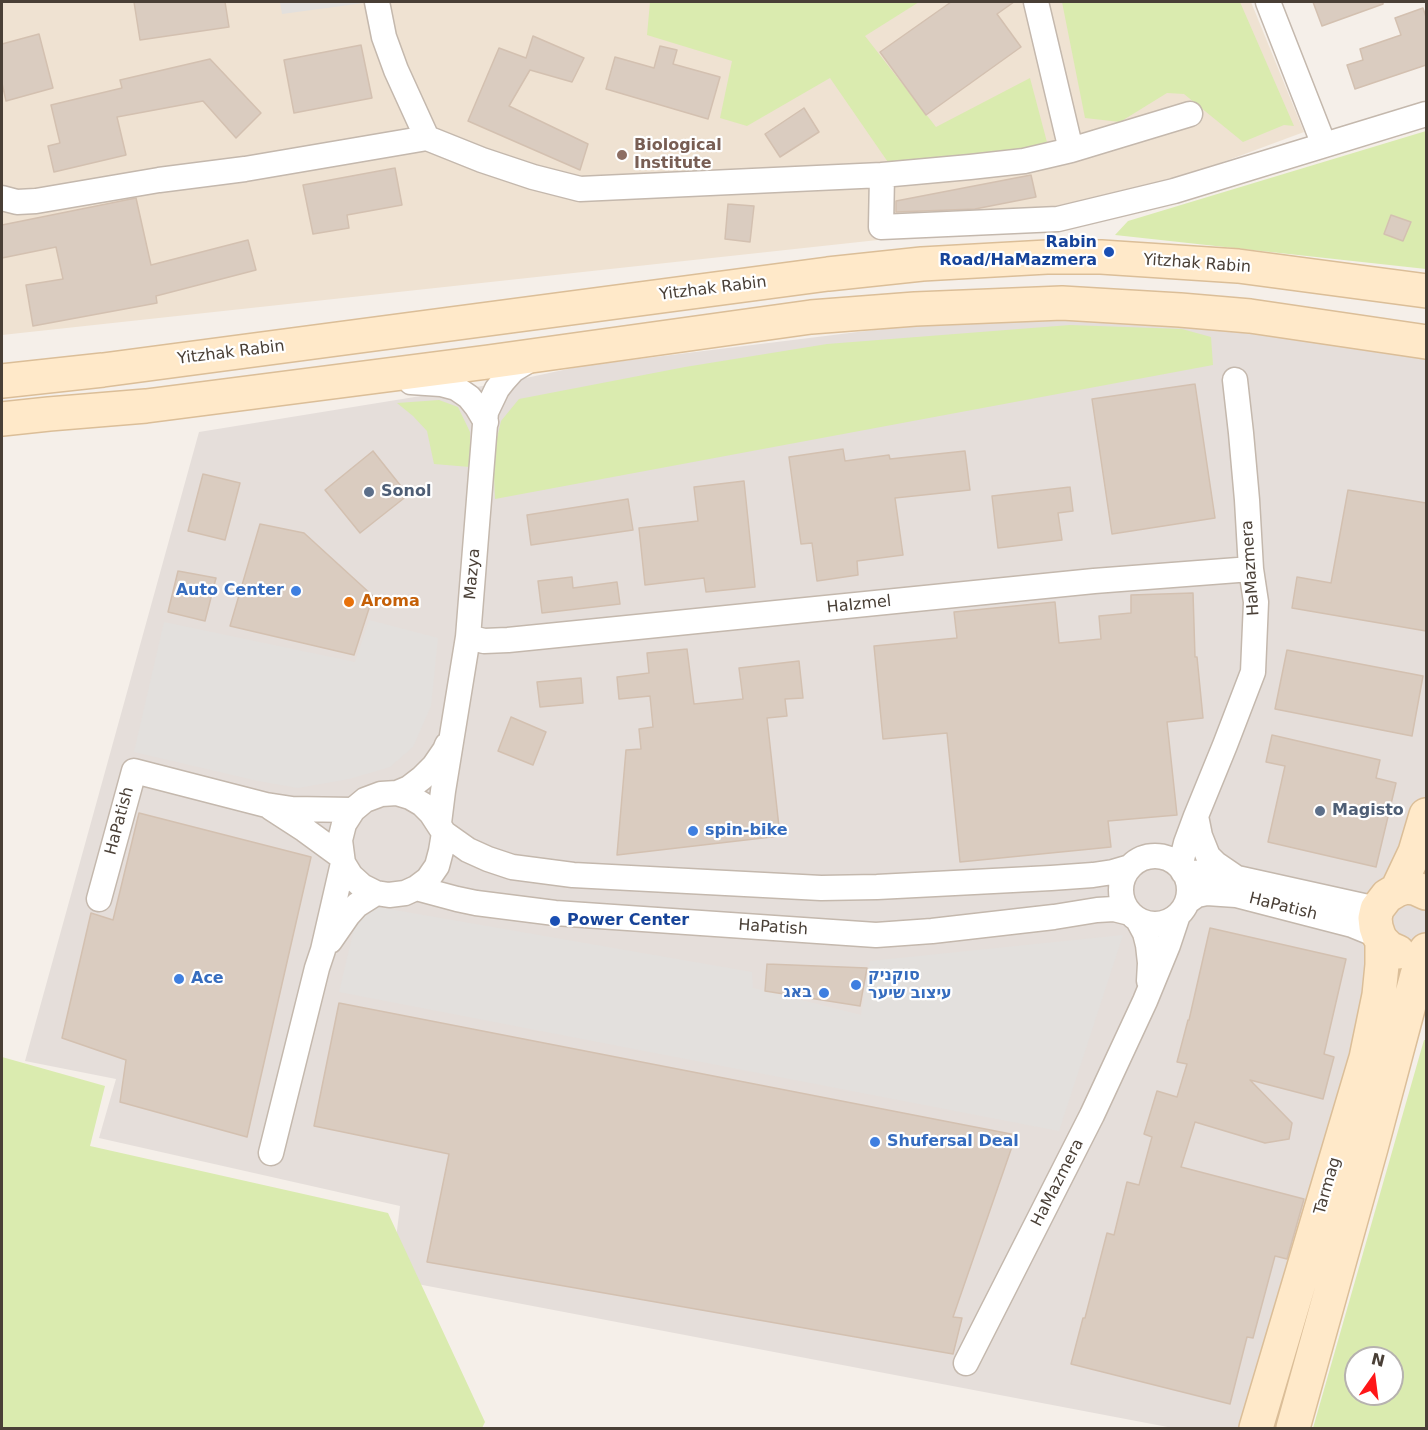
<!DOCTYPE html>
<html>
<head>
<meta charset="utf-8">
<style>
	body { margin:0 }
	#map { position:relative; width:1428px; height:1430px; overflow:hidden; background:#f5efe9; font-family:"DejaVu Sans",sans-serif }
	canvas { display:block }
	.frame { position:absolute; inset:0; border:3px solid #493f36; pointer-events:none }
	.north { position:absolute; left:1344px; top:1346px; width:60px; height:60px; box-sizing:border-box; background:#fff; border:2px solid #b6b2af; border-radius:50%; rotate:14deg; font-size:16px; font-weight:700; line-height:24px; text-align:center; color:#493f36 }
	.north::after { content:''; display:block; margin:auto; width:21px; height:27px; background:#ff1618; clip-path:polygon(50% 0,100% 100%,50% 72%,0 100%) }
</style>
</head>
<body>
<div id="map">
<canvas width="1428" height="1430"></canvas>
<div class="frame"></div>
<div class="north">N</div>
</div>
<script>
const g = document.querySelector('canvas').getContext('2d');
g.lineJoin = 'round';
function paint(path, color) { g.fillStyle = color; g.fill(path, 'evenodd'); }
const toPath = rows => new Path2D(rows.map(r => 'M' + r).join(''));
function trace(path, color, width, dash) { g.strokeStyle = color; g.lineWidth = width; g.lineCap = dash ? 'butt' : 'round'; g.setLineDash(dash || []); g.stroke(path); }
function label(font, color, halo, rows, align = 'center') {
  g.font = font + ' "DejaVu Sans",Heebo,sans-serif'; g.lineWidth = 4.5; g.setLineDash([]); g.textBaseline = 'middle'; g.strokeStyle = halo; g.fillStyle = color; for (const [text, x, y, turn = 0] of rows) {
    g.save(); g.translate(x, y); g.rotate((+turn || 0) * Math.PI / 180); g.textAlign = isNaN(turn) ? turn : align; if (halo) g.strokeText(text, 0, 0); g.fillText(text, 0, 0); g.restore();
  }
}
const industrial = toPath([
	[1062,315,1167,318,1426,353,1426,987,1304,1428,1173,1428,391,1279,400,1206,99,1138,116,1079,25,1061,199,432,507,382,582,366,947,321]
]);
const education = toPath([
	[2,2,1251,2,1304,132,1180,178,1016,225,2,335]
]);
const green = toPath([
	[650,2,919,2,865,36,936,127,1030,78,1048,146,892,168,830,78,747,126,720,118,732,61,647,35],
	[1062,2,1240,2,1294,126,1284,125,1243,142,1184,94,1167,93,1120,122,1085,118],
	[1426,131,1426,269,1115,235,1128,221],
	[1070,325,1182,329,1211,337,1213,365,495,499,493,455,501,421,519,399,685,367,827,344],
	[439,400,458,407,470,432,470,467,434,464,427,431,413,416,397,403],
	[1424,1040,1426,1040,1426,1428,1313,1428],
	[1356,1358,1392,1358,1392,1394,1356,1394],
	[2,1057,105,1086,90,1146,388,1213,485,1422,482,1428,2,1428]
]);
const parking = toPath([
	[280,2,363,2,364,3,282,14],
	[369,620,438,638,431,706,413,747,390,767,349,779,298,788,258,781,134,752,164,622,355,662],
	[360,904,752,972,753,988,861,1015,870,961,1123,935,1059,1131,339,992]
]);
const building = toPath([
	[134,2,225,2,229,27,140,40,134,2],
	[951,2,1014,2,997,14,1021,47,926,115,880,52,951,2],
	[1313,2,1383,2,1383,4,1322,26,1313,2],
	[1423,8,1426,17,1426,65,1355,89,1347,65,1363,60,1360,49,1401,35,1395,18,1423,8],
	[39,34,53,88,6,101,2,83,2,44,39,34],
	[533,36,584,58,572,82,530,70,509,106,588,144,580,170,468,121,499,48,526,58,533,36],
	[361,45,372,98,294,113,284,60,361,45],
	[660,46,677,50,673,64,720,77,708,119,606,89,615,57,654,68,660,46],
	[210,59,261,113,236,138,203,101,117,117,126,155,54,172,48,146,60,143,51,105,122,88,120,80,210,59],
	[804,108,819,132,780,157,765,134,804,108],
	[395,168,402,205,347,215,349,228,313,234,303,185,395,168],
	[1031,175,1036,197,975,209,896,212,896,201,1031,175],
	[136,198,151,265,248,240,256,270,156,296,157,303,33,326,26,285,63,279,56,247,2,258,2,225,136,198],
	[728,204,754,206,750,242,725,239,728,204],
	[1391,215,1411,222,1403,241,1384,234,1391,215],
	[1195,384,1215,518,1112,534,1092,399,1195,384],
	[843,449,845,461,889,455,890,459,965,451,970,490,895,498,903,555,857,561,858,575,817,581,812,543,801,544,789,457,843,449],
	[373,451,408,495,360,533,325,490,373,451],
	[203,474,240,483,225,540,188,531,203,474],
	[744,481,755,587,706,592,704,578,645,585,639,528,698,521,694,487,744,481],
	[1070,487,1073,511,1058,513,1062,540,998,548,992,496,1070,487],
	[1348,490,1426,503,1426,631,1292,608,1297,577,1331,583,1348,490],
	[628,499,633,530,531,545,527,515,628,499],
	[260,524,304,533,373,596,354,655,230,626,260,524],
	[178,571,216,578,205,621,168,612,178,571],
	[572,577,573,588,617,582,620,604,542,613,538,581,572,577],
	[1193,593,1195,657,1197,657,1203,718,1167,722,1177,815,1108,821,1111,847,960,862,947,733,883,739,874,646,957,638,954,612,1055,602,1059,643,1101,639,1099,616,1131,613,1131,595,1193,593],
	[687,649,694,704,743,699,739,668,799,661,803,698,785,699,787,716,767,718,780,836,617,855,626,750,641,749,639,729,653,727,650,696,619,699,617,677,649,673,647,653,687,649],
	[1287,650,1423,676,1412,736,1275,709,1287,650],
	[581,678,583,703,540,707,537,682,581,678],
	[511,717,546,732,533,765,498,751,511,717],
	[1272,735,1380,760,1376,778,1396,783,1376,867,1268,842,1285,766,1266,762,1272,735],
	[139,813,311,857,247,1137,120,1102,126,1060,62,1038,91,913,113,920,139,813],
	[1210,928,1346,959,1324,1054,1334,1057,1323,1099,1250,1080,1292,1123,1289,1139,1265,1143,1195,1122,1181,1167,1304,1199,1287,1259,1275,1256,1253,1338,1247,1337,1230,1404,1071,1364,1083,1318,1085,1318,1107,1233,1114,1235,1127,1182,1139,1185,1152,1137,1144,1134,1157,1091,1177,1097,1187,1064,1177,1062,1188,1020,1189,1020,1210,928],
	[767,964,867,968,860,1006,765,991,767,964],
	[339,1003,1016,1135,953,1317,962,1318,953,1354,427,1262,449,1154,314,1126,339,1003]
]);
const minor = toPath([
	[377,2,384,37,396,70,427,138],
	[1036,2,1071,150],
	[1268,2,1324,145],
	[882,175,970,167,1024,161,1071,150,1190,114],
	[2,198,17,202,36,201,159,180,245,169,427,138,482,160,533,177,580,189,882,175,881,227,1058,219,1174,191,1426,114],
	[411,382,441,384,456,388,469,397,477,407,486,422],
	[468,637,484,641,508,640,1094,581,1251,569],
	[397,793,410,797,422,804,431,813,444,833,441,851,437,866,428,879,416,888,405,893,389,895,376,893,362,886,351,876,343,863,340,840,344,824,353,810,365,800,381,794,397,793],
	[397,793,409,788,422,778,434,766,445,750,447,745],
	[271,808,305,830,342,857],
	[1196,816,1200,836,1208,856,1216,864,1235,877],
	[439,823,443,791,468,637,486,412,497,389,504,380,513,370,533,358],
	[444,833,468,850,488,859,512,867,573,875,821,888,877,887,1051,878,1093,875,1113,872,1130,867],
	'1121 890a34 34 0 1 1 68 0a34 34 0 1 1-68 0Z',
	[1180,867,1186,843,1196,816,1225,745,1253,672,1256,602,1251,569,1247,500,1241,433,1235,380],
	[1183,872,1203,873,1237,878,1377,909],
	[416,888,457,899,476,903,555,913,876,935,932,931,1054,917,1097,910,1114,909,1130,913],
	[99,899,134,771,266,805,292,809,353,810],
	[1187,902,1197,895,1207,893,1236,895,1352,925,1379,936],
	[1138,920,1145,933,1148,945,1150,963,1149,981],
	[330,941,348,915,357,905,376,893],
	[271,1153,317,968,323,950,343,863],
	[966,1363,1092,1115,1145,1001,1168,945,1178,915]
]);
const secondary = toPath([
	[2,381,103,370,828,274,922,264,1047,257,1101,257,1238,266,1426,291],
	[2,419,49,414,146,406,488,362,811,317,915,309,1062,303,1180,310,1250,316,1426,342],
	[1397,890,1415,852,1426,815],
	[1398,952,1389,948,1382,941,1379,936,1376,927,1375,918,1377,909,1387,896,1397,890,1406,887,1415,888,1426,893],
	[1256,1428,1366,1058,1379,995,1382,965,1382,941],
	[1293,1428,1371,1148,1417,975,1426,950]
]);
const markers = [
	[622,155,6,"#8d6e63"],
	[1109,252,6,"#1a4fb4"],
	[369,492,6,"#5c6f8a"],
	[296,591,6,"#3f7fe0"],
	[349,602,6,"#e8710a"],
	[1320,811,6,"#5c6f8a"],
	[693,831,6,"#3f7fe0"],
	[555,921,6,"#1a4fb4"],
	[179,979,6,"#3f7fe0"],
	[856,985,6,"#3f7fe0"],
	[824,993,6,"#3f7fe0"],
	[875,1142,6,"#3f7fe0"]
];
const educationNames = [
	["Biological",634,146],
	["Institute",634,164]
];
const transitNames = [
	["Rabin",1097,243],
	["Road/HaMazmera",1097,261],
	["Power Center",567,921,"left"]
];
const streetNames = [
	["Yitzhak Rabin",1197,264,4],
	["Yitzhak Rabin",713,289,-7],
	["Yitzhak Rabin",231,353,-7],
	["HaMazmera",1251,568,-94],
	["Mazya",473,574,-85],
	["HaIzmel",859,605,-6],
	["HaPatish",120,821,-75],
	["HaPatish",1283,907,14],
	["HaPatish",773,928,4],
	["HaMazmera",1058,1183,-63],
	["Tarmag",1328,1186,-74]
];
const serviceNames = [
	["Sonol",381,492],
	["Magisto",1332,811]
];
const shopNames = [
	["Auto Center",284,591,"right"],
	["spin-bike",705,831],
	["סוקניק",868,976],
	["עיצוב שיער",868,994],
	["Ace",191,979],
	["באג",812,993,"right"],
	["Shufersal Deal",887,1142]
];
const foodNames = [
	["Aroma",361,602]
];
paint(industrial, '#e5deda');
paint(education, '#efe2d2');
paint(green, '#daebaf');
paint(parking, '#e3e0dd');
paint(building, '#daccc0');
trace(building, '#d3c0b0', 1.5);
trace(minor, '#c4b8ad', 27);
trace(secondary, '#dbbe98', 36);
trace(minor, '#fff', 24);
trace(secondary, '#ffe9c9', 33);
for (const [x, y, r, color] of markers) { const dot = new Path2D(); dot.arc(x, y, r, 0, 2 * Math.PI); g.fillStyle = color; g.fill(dot); trace(dot, '#fff', 2); }
label('bold 16px', '#785e54', '#fff', educationNames, 'left');
label('bold 16px', '#164399', '#fff', transitNames, 'right');
label('16px', '#493f36', '#fff', streetNames);
label('bold 16px', '#4e5e75', '#fff', serviceNames, 'left');
label('bold 16px', '#366cbe', '#fff', shopNames, 'left');
label('bold 16px', '#c56008', '#fff', foodNames, 'left');
</script>
</body>
</html>
